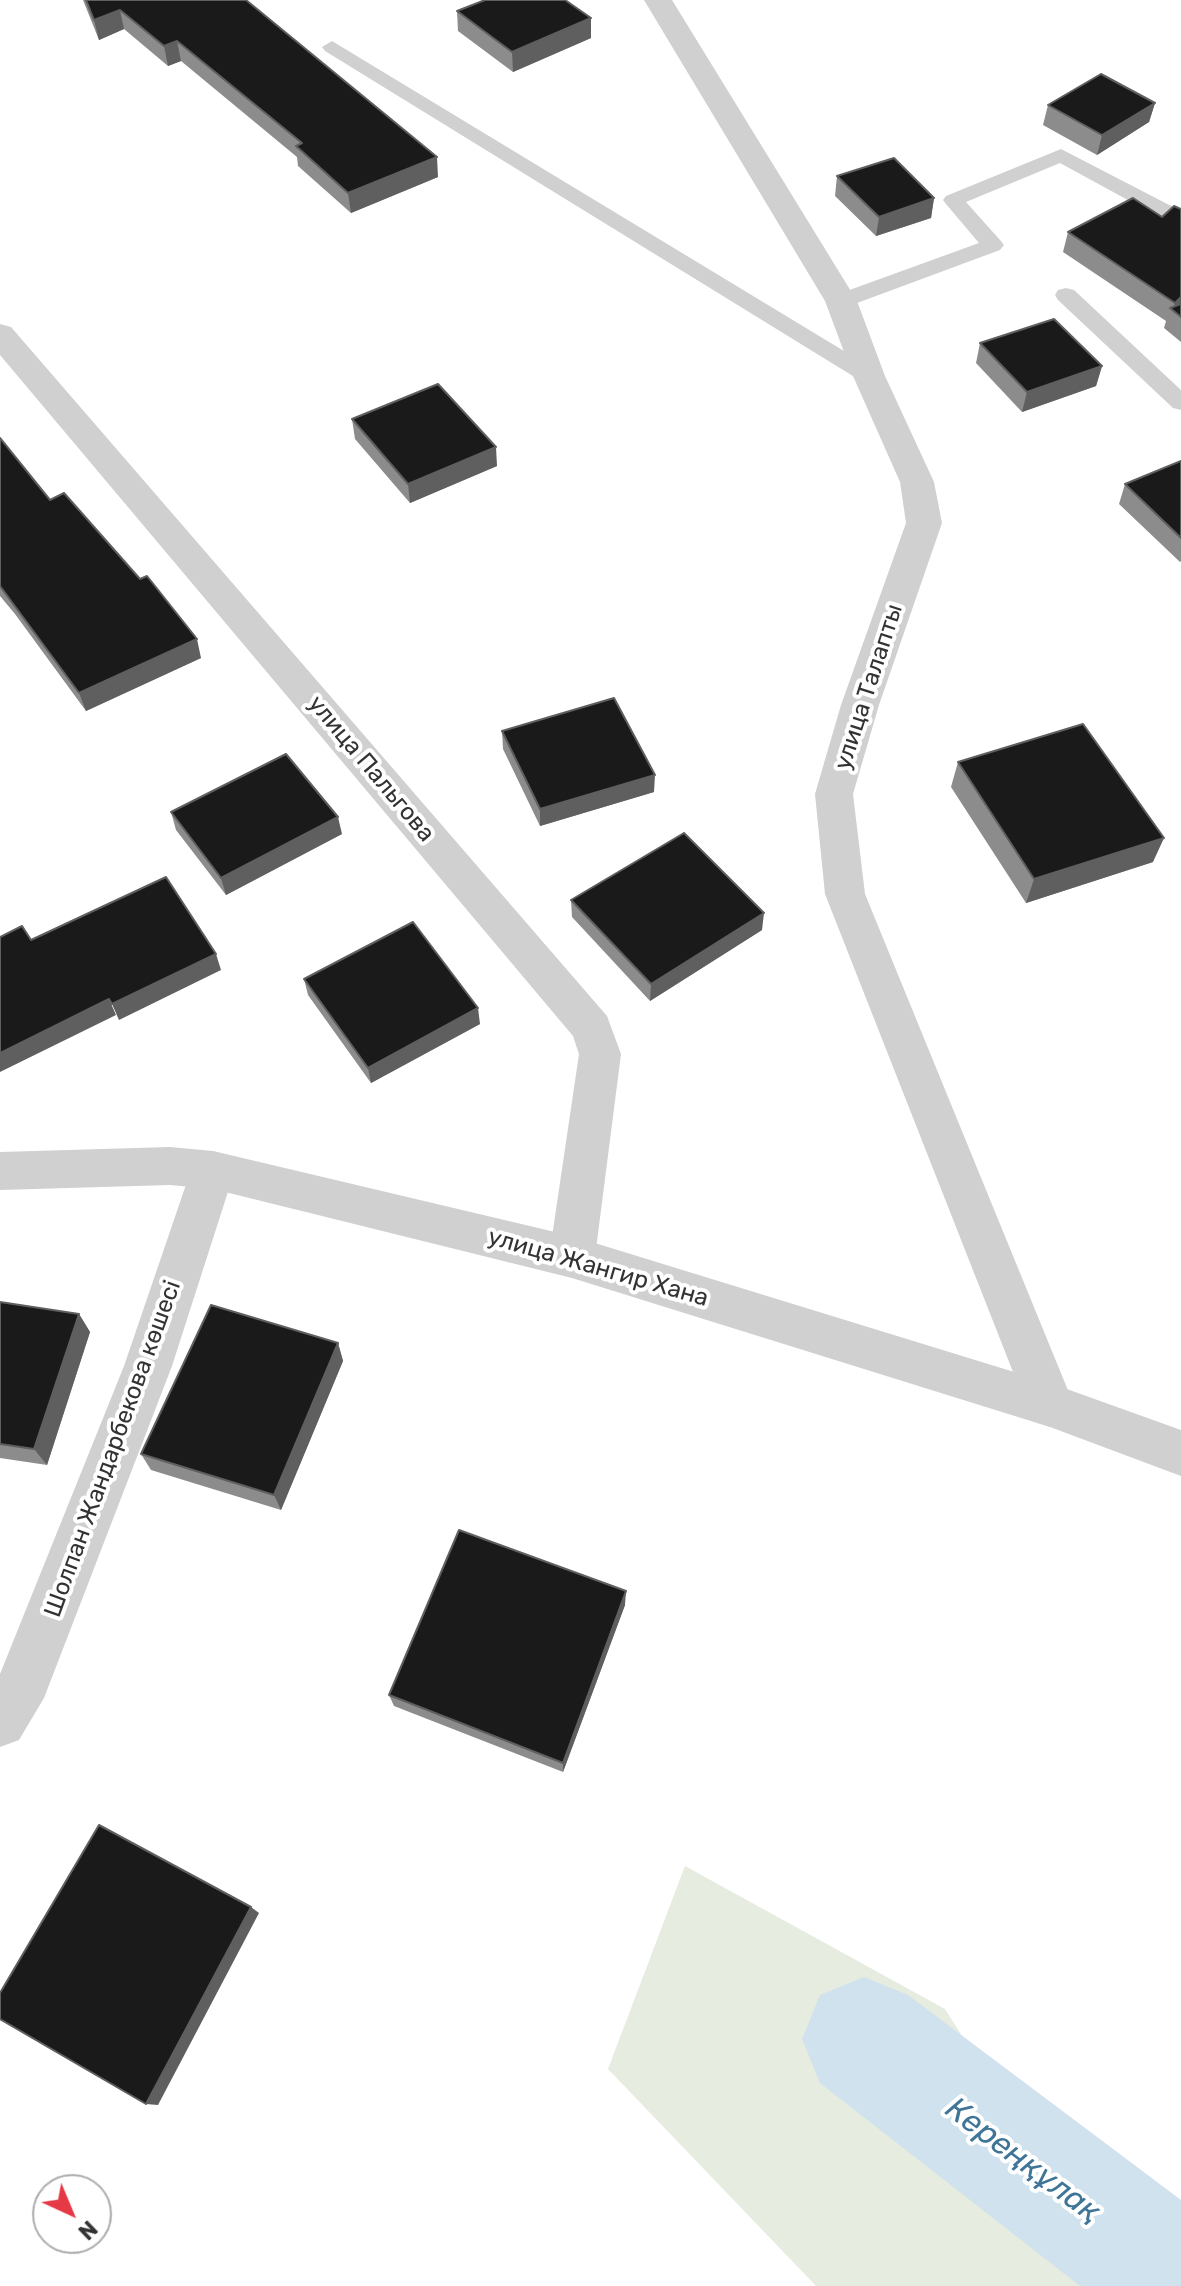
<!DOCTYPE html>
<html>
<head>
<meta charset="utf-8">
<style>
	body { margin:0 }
	#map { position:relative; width:1181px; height:2286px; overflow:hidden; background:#fff; font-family:Rubik,sans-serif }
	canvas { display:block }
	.north { position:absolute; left:32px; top:2174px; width:80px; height:80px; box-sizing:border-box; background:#fff; border:2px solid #adadad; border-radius:50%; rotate:136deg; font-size:22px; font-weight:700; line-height:32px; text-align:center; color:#333 }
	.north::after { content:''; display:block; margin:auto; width:28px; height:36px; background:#e63946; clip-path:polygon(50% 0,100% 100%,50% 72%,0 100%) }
</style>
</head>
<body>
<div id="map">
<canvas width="1181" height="2286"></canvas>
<div class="north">N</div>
</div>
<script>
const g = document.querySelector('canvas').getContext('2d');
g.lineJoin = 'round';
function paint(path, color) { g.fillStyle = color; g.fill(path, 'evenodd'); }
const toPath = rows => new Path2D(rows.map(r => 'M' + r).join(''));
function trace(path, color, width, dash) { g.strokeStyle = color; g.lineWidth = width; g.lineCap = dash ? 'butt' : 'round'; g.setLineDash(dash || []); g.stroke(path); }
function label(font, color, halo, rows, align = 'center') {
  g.font = font + ' Rubik,sans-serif'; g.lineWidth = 8; g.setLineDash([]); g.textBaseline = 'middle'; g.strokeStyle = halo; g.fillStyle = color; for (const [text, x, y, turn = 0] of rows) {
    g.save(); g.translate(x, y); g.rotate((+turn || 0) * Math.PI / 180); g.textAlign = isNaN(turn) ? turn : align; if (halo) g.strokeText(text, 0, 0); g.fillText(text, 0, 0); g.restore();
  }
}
const green = toPath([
	[685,1866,945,2009,1119,2286,816,2286,608,2069]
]);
const river = toPath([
	[864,1977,908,1995,1181,2200,1181,2286,1080,2286,820,2083,802,2039,820,1995,864,1977]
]);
const service = toPath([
	[332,41,877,371,880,376,877,381,861,381,325,51,322,47,332,41],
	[1061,149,1175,208,1181,212,1181,229,1060,163,966,202,1000,240,1004,245,1000,250,849,306,833,306,830,301,833,296,979,243,946,204,943,200,946,196,1061,149],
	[1066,288,1074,290,1181,390,1181,410,1173,408,1058,300,1055,295,1058,290,1066,288]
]);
const minor = toPath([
	[644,0,672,0,857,301,885,376,934,482,942,523,879,705,853,794,865,894,1074,1405,1067,1421,1050,1427,1033,1421,1026,1405,825,894,815,794,841,705,906,523,900,482,853,376,825,301,644,0],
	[0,324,11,327,607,1016,621,1054,595,1257,588,1272,572,1278,556,1272,549,1257,579,1054,573,1036,0,355,0,324],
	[213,1151,229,1156,235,1170,172,1366,44,1698,19,1740,0,1747,0,1674,124,1366,191,1170,197,1156,213,1151]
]);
const tertiary = toPath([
	[170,1147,213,1151,572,1236,1050,1383,1181,1430,1181,1476,1050,1427,572,1278,213,1189,170,1185,0,1190,0,1152,170,1147]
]);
const wall = toPath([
	[83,0,246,0,438,177,351,213,298,166,297,157,181,61,168,66,124,29,99,40],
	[457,11,591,38,513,72,458,31],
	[1155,103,1149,122,1097,155,1043,125,1048,105],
	[837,176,934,198,931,218,876,236,835,196],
	[1181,209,1181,342,1164,328,1166,321,1063,252,1068,232,1162,217],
	[980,343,1102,366,1096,386,1022,412,976,363],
	[352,419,497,466,410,503,355,439],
	[0,438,50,500,201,658,86,711,15,614,0,596],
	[1181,461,1181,561,1180,562,1119,504,1125,484],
	[502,731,654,792,540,826,503,749],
	[958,762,1153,862,1026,903,951,787],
	[171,812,342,834,226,895,176,830],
	[571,900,762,930,650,1001,572,917],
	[304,979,480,1024,371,1083,308,995],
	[0,1302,79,1314,90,1332,47,1465,0,1458],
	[338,1343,343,1361,281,1510,151,1470,141,1454],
	[625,1605,563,1772,394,1706,389,1695]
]);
const shadedWall = toPath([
	[120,10,124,29,99,40,94,20],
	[591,18,591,38,513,72,512,52],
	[177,41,181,61,168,66,164,46],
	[1155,103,1149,122,1097,155,1102,135],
	[437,157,438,177,351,213,348,193],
	[934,198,931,218,876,236,879,217],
	[1181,297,1181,310,1173,310,1175,303],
	[1102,366,1096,386,1022,412,1027,392],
	[496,447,497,466,410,503,408,484],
	[197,639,201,658,86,711,79,693],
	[655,775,654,792,540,826,540,809],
	[338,817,342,834,226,895,221,878],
	[1164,838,1153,862,1026,903,1034,879],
	[764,913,762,930,650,1001,651,984],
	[216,954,221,970,119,1020,112,1004],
	[109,999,116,1015,0,1072,0,1053],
	[478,1008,480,1024,371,1083,368,1068],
	[79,1314,90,1332,47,1465,34,1449],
	[338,1343,343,1361,281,1510,274,1495],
	[626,1591,625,1605,563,1772,563,1763],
	[251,1907,259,1913,158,2105,146,2104]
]);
const building = toPath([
	[86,0,246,0,437,157,348,193,296,146,302,143,177,41,164,46,120,10,94,20,86,0],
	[485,0,565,0,591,18,512,52,457,11,485,0],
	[1101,74,1155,103,1102,135,1048,105,1101,74],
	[894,158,934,198,879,217,837,176,894,158],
	[1133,198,1162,217,1174,206,1181,209,1181,297,1175,303,1068,232,1133,198],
	[1181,304,1181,317,1170,308,1181,304],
	[1054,319,1102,366,1027,392,980,343,1054,319],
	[438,384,496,447,408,484,352,419,438,384],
	[0,438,50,500,64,493,140,579,147,576,197,639,79,693,0,586,0,438],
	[1181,461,1181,538,1125,484,1181,461],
	[614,698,655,775,540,809,502,731,614,698],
	[1083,724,1164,838,1034,879,958,762,1083,724],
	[286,754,338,817,221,878,171,812,286,754],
	[684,833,764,913,651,984,571,900,684,833],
	[166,877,216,954,112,1004,109,999,0,1053,0,937,22,926,31,940,166,877],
	[413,922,478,1008,368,1068,304,979,413,922],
	[0,1302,79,1314,34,1449,0,1444,0,1302],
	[211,1305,338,1343,274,1495,141,1454,211,1305],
	[459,1530,626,1591,563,1763,389,1695,459,1530],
	[99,1825,251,1907,146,2104,0,2019,0,1993,99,1825]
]);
const streetNames = [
	["улица Талапты",869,687,-72],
	["улица Пальгова",371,769,50],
	["улица Жангир Хана",598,1268,16],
	["Шолпан Жандарбекова көшесі",113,1449,-70]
];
const nearWaternames = [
	["Кереңқұлақ",1023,2161,37]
];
paint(green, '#e6ecdf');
paint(river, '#cfe2ee');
paint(service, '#d0d0d0');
paint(minor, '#d0d0d0');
paint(tertiary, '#d0d0d0');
paint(wall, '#8c8c8c');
paint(shadedWall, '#5f5f5f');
paint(building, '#1a1a1a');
trace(building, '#5f5f5f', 2);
label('24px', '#333', '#fff', streetNames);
label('italic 32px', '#3f7597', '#fff', nearWaternames);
</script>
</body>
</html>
